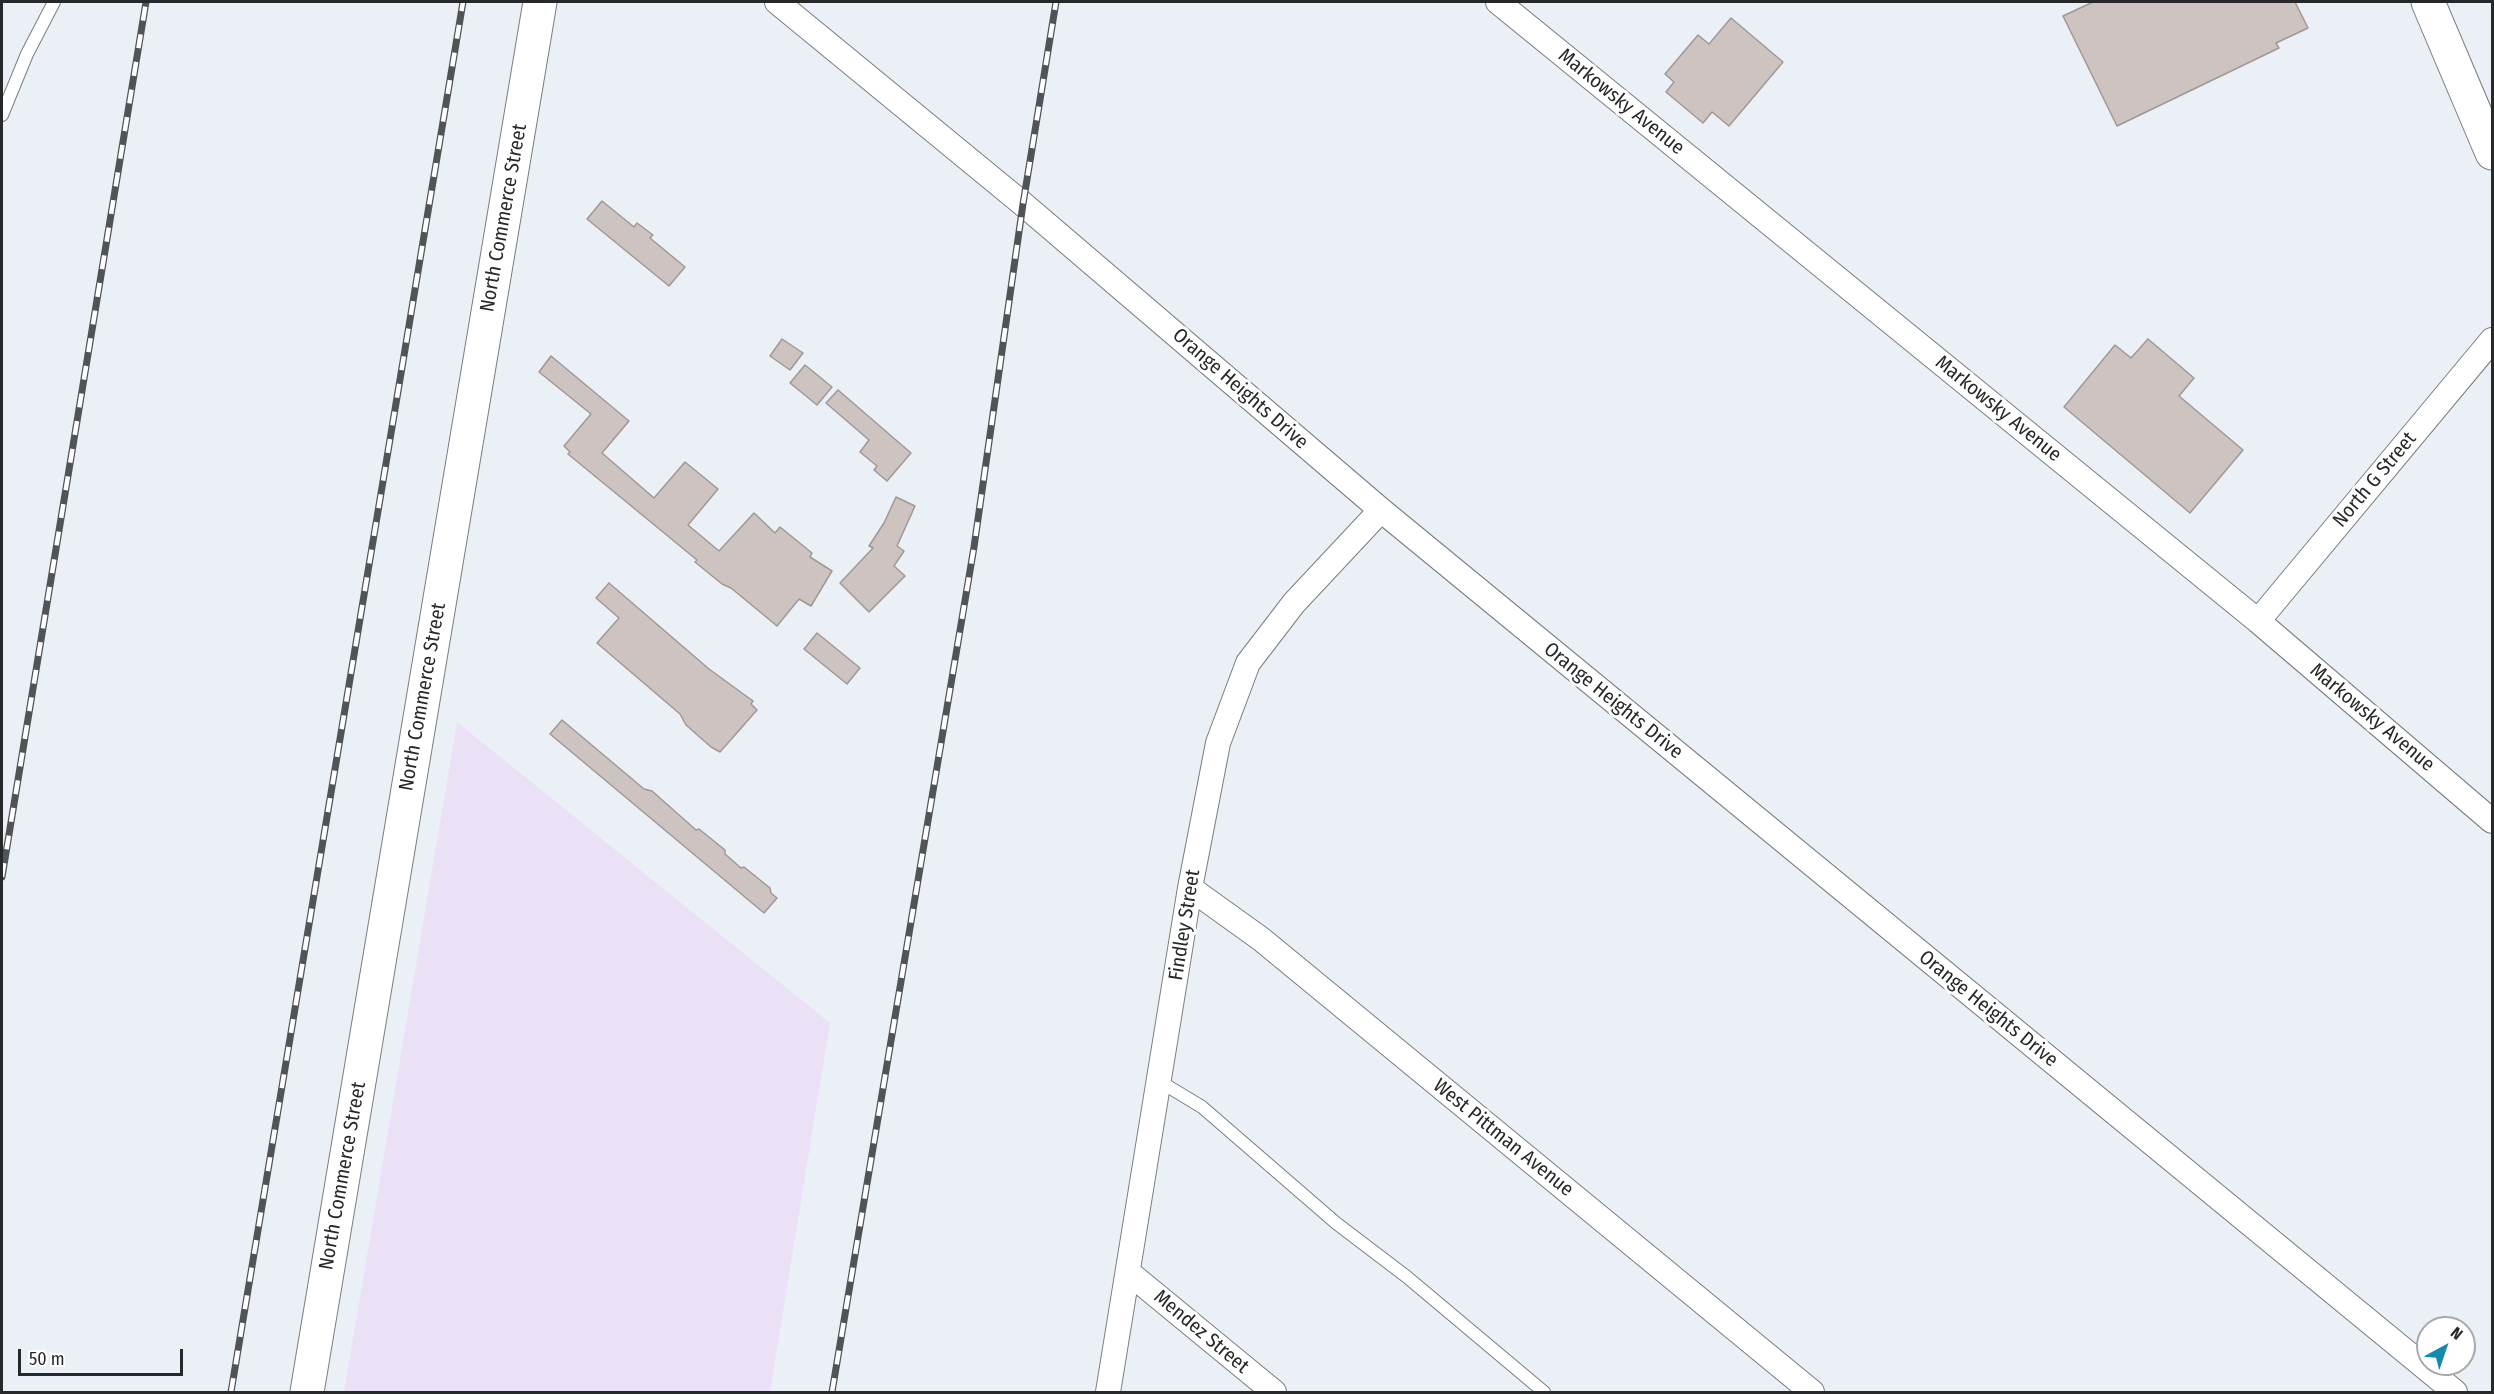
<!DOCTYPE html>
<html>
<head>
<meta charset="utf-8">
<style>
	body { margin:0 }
	#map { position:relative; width:2494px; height:1394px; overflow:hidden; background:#ebf0f6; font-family:"Fira Sans Condensed",sans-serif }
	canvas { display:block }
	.frame { position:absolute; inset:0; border:3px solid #26282a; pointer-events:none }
	.north { position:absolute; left:2416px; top:1316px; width:60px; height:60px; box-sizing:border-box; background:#fff; border:2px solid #a8a9aa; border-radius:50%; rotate:40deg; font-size:16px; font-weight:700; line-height:24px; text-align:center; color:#26282a }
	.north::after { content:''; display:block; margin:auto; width:21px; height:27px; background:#148aae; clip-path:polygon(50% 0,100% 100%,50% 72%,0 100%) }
	.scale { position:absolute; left:18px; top:1349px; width:165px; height:27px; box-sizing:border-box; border:3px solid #26282a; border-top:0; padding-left:8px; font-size:18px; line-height:21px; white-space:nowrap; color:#26282a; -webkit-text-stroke:4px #fff; paint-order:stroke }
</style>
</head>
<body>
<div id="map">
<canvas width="2494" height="1394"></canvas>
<div class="frame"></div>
<div class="north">N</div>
<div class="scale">50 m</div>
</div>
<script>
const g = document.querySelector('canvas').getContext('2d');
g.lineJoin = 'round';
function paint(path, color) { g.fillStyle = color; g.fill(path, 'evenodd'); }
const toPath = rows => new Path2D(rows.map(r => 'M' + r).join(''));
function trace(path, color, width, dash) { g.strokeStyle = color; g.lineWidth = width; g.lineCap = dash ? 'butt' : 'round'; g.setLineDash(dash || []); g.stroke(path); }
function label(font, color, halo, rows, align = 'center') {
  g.font = font + ' "Fira Sans Condensed",sans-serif'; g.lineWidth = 6; g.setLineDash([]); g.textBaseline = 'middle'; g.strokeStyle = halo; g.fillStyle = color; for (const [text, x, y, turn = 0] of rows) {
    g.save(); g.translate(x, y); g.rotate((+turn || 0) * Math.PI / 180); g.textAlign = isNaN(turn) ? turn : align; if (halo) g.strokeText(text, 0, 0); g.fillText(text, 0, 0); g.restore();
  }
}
const industrial = toPath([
	[457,722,830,1023,770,1392,344,1392]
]);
const building = toPath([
	[2093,2,2295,2,2308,28,2276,43,2279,48,2117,126,2063,16,2093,2],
	[1731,18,1783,62,1729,126,1712,112,1703,123,1666,92,1674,82,1665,74,1698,35,1709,44,1731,18],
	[602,201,634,227,637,223,653,235,650,238,685,267,669,286,587,219,602,201],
	[782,339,803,353,790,370,770,356,782,339],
	[2148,339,2194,378,2179,396,2243,450,2190,513,2064,407,2115,345,2131,358,2148,339],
	[551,356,629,421,602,453,654,498,685,462,718,489,688,525,719,551,754,513,775,533,780,527,812,553,810,557,832,571,811,606,799,599,777,626,731,588,722,584,695,562,697,560,568,454,570,452,564,446,591,414,539,372,551,356],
	[805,365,832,387,817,405,790,383,805,365],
	[838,390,911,453,887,481,874,470,877,466,860,452,869,440,826,403,838,390],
	[896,497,915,506,897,546,904,551,894,566,905,576,869,612,840,583,873,548,869,546,884,523,896,497],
	[609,583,709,669,753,701,751,704,757,710,720,752,711,747,686,725,680,714,597,643,619,618,596,598,609,583],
	[817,633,860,668,847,684,804,649,817,633],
	[562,720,644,789,652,791,696,830,699,829,725,850,725,854,741,868,744,867,770,888,771,893,777,898,764,913,550,734,562,720]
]);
const service = toPath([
	[2,115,27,54,54,2],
	[1159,1081,1202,1107,1336,1223,1407,1277,1544,1392]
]);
const minor = toPath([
	[777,2,1023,204,1381,510,2455,1392],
	[1498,2,2258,621,2492,821],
	[2258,621,2492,340],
	[1190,888,1261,939,1812,1392],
	[1128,1272,1274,1392],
	[1108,1392,1190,888,1218,743,1248,663,1294,603,1381,510]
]);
const secondary = toPath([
	[307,1392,540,2]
]);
const primary = toPath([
	[2428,2,2492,153]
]);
const rail = toPath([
	[2,877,146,2],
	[231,1392,463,2],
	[832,1392,974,547,1023,204,1056,2]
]);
const streetNames = [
	["Markowsky Avenue",1621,102,39],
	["North Commerce Street",504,218,-80],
	["Orange Heights Drive",1240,389,41],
	["Markowsky Avenue",1998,409,39],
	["North G Street",2375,480,-50],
	["North Commerce Street",423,697,-80],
	["Orange Heights Drive",1613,701,39],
	["Markowsky Avenue",2372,718,40],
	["Findley Street",1185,925,-81],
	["Orange Heights Drive",1988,1009,39],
	["West Pittman Avenue",1503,1138,39],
	["North Commerce Street",343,1176,-80],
	["Mendez Street",1201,1332,40]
];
paint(industrial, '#ebe1f6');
paint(building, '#cdc4c2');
trace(building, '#a09895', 1.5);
trace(service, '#787d83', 14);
trace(minor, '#787d83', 26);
trace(secondary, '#787d83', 35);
trace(primary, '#787d83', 35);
trace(service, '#fff', 12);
trace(minor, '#fff', 24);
trace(secondary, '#fff', 33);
trace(primary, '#fff', 33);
trace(rail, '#515457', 7);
trace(rail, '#fff', 4.5, [14]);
label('20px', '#26282a', '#fff', streetNames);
</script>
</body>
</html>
